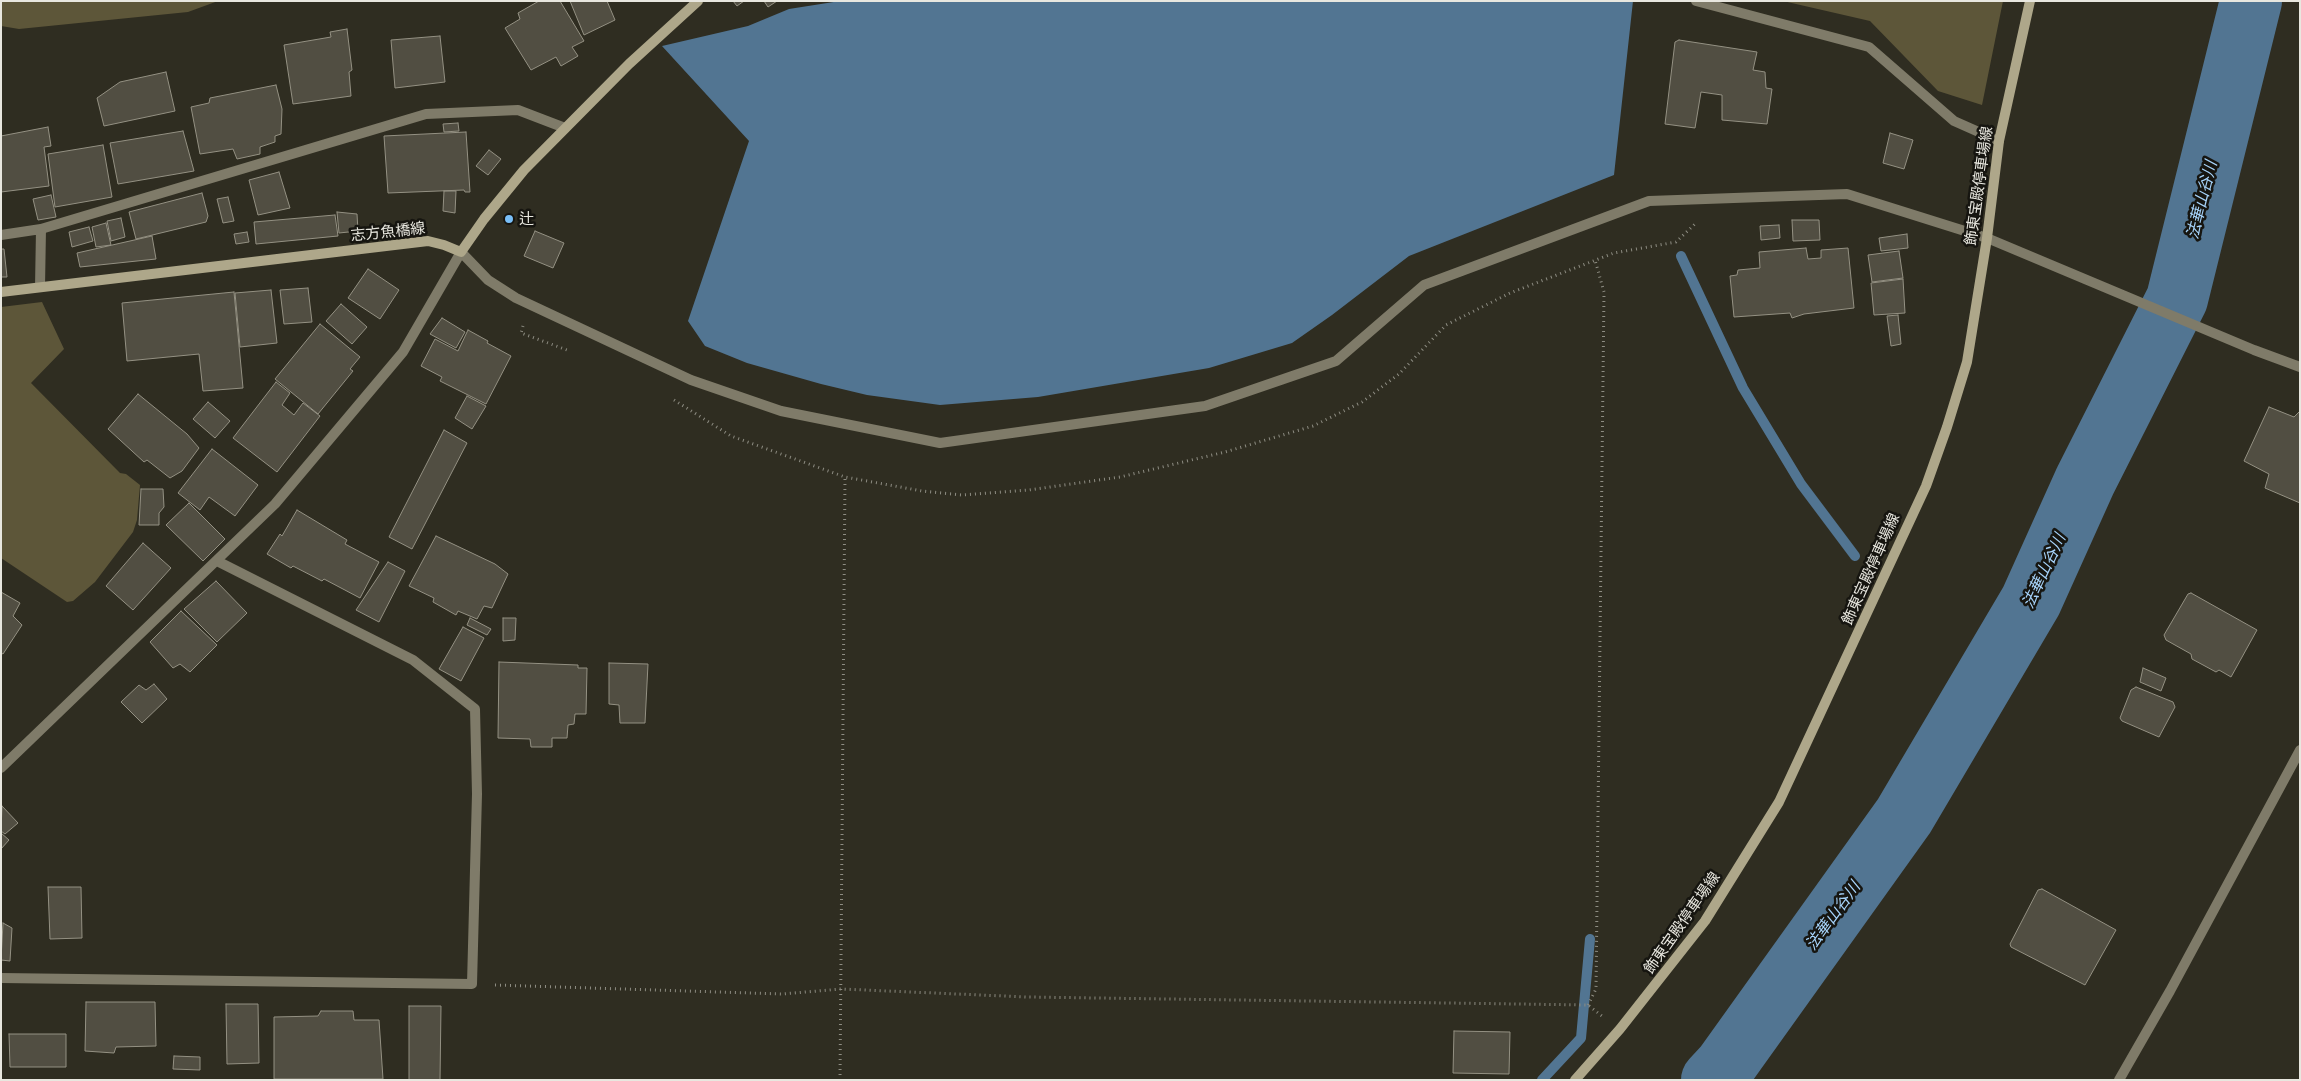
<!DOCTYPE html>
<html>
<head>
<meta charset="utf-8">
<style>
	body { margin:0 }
	#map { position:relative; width:2301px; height:1081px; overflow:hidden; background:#2f2d21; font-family:"Asap Condensed",sans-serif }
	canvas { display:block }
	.frame { position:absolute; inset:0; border:2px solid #e8e7df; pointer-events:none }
</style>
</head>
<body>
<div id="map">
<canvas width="2301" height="1081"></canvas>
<div class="frame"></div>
</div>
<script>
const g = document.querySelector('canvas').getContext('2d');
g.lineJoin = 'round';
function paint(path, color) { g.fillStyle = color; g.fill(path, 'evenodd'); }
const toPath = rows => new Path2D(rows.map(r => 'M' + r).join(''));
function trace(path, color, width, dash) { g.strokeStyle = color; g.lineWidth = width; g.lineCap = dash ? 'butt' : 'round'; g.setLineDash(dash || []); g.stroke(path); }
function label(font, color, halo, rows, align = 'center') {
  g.font = font + ' "Asap Condensed","Noto Sans JP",sans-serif'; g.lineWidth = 5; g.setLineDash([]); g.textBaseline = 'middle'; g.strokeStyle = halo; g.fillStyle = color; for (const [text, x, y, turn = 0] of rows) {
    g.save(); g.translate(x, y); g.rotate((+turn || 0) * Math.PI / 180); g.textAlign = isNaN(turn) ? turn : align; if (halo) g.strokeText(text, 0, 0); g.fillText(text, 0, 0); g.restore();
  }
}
const green = toPath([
	[1,1,218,1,188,12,19,29,1,26],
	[1783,1,2003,1,1982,105,1938,91,1870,21],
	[42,302,64,349,31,383,120,473,126,474,140,485,137,520,133,532,95,582,73,601,67,602,1,558,1,307]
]);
const water = toPath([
	[840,1,1633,1,1614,175,1409,256,1332,315,1292,343,1209,368,1038,397,940,405,867,395,821,384,747,363,705,346,688,321,749,141,662,46,748,26,789,9]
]);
const stream = toPath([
	[1681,256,1743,388,1801,484,1855,556],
	[1542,1080,1581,1038,1590,939]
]);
const river = toPath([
	[1712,1080,1725,1066,1904,816,2031,601,2085,481,2177,299,2251,1]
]);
const building = toPath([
	[539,1,560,1,584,41,572,47,578,56,561,66,556,57,531,70,505,28,520,19,518,13,539,1],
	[570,1,607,1,615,20,584,35,570,1],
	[733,1,744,1,737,6,733,1],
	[764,1,777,1,768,7,764,1],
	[347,29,352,70,349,72,351,96,293,104,284,45,331,37,330,32,347,29],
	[440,36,445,82,395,88,391,40,440,36],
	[1679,40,1757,52,1753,70,1765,72,1766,88,1772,89,1767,124,1722,120,1722,95,1701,92,1695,128,1665,124,1675,42,1679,40],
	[166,72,175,111,104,126,97,98,120,82,166,72],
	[276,85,282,109,281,134,275,136,275,142,260,147,260,154,237,159,233,149,200,154,191,107,209,103,210,98,276,85],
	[458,123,459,131,444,132,443,124,458,123],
	[48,127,51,146,44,147,49,186,1,192,1,136,48,127],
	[183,131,194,171,118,184,110,143,183,131],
	[466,132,470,192,465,192,464,190,388,193,384,136,466,132],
	[1890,133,1913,140,1904,169,1883,163,1890,133],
	[103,145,112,197,55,207,48,154,103,145],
	[489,150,501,159,488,175,476,166,489,150],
	[279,172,290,208,258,215,249,180,279,172],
	[444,191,456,191,455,213,443,211,444,191],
	[202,193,208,216,206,222,136,239,129,212,202,193],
	[51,195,56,217,38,220,33,199,51,195],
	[228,197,234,221,223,223,217,199,228,197],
	[337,212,357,214,358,231,339,233,337,212],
	[335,215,338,236,256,244,254,222,335,215],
	[121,218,125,237,111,241,107,221,121,218],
	[1792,220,1819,220,1820,240,1793,241,1792,220],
	[106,223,111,245,96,247,92,227,106,223],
	[1779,225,1780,238,1761,240,1760,226,1779,225],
	[89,227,93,241,72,247,69,232,89,227],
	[535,231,564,243,553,268,524,256,535,231],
	[247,232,249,242,236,244,234,234,247,232],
	[1907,234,1908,248,1881,251,1879,238,1907,234],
	[152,236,156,259,80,267,77,253,152,236],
	[1806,248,1808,259,1821,258,1821,250,1848,248,1854,308,1804,314,1792,318,1790,313,1734,317,1730,276,1737,275,1738,270,1760,268,1759,252,1806,248],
	[1,249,4,249,7,277,1,277,1,249],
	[1899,251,1903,278,1872,282,1868,255,1899,251],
	[368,269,399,290,380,319,348,298,368,269],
	[1903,279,1905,313,1874,315,1871,283,1903,279],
	[308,288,312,322,284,324,280,290,308,288],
	[271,290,277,343,240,347,235,293,271,290],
	[234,292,243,388,203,391,199,354,127,361,122,303,234,292],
	[341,304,367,327,352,344,326,321,341,304],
	[1898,315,1901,344,1891,346,1887,316,1898,315],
	[442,318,465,332,456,348,430,334,442,318],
	[320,324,360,357,350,369,353,371,318,414,275,379,320,324],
	[468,330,488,341,487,343,511,356,486,404,440,381,442,377,421,366,435,339,458,351,468,330],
	[276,382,290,393,282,405,294,415,303,403,320,416,277,472,233,438,276,382],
	[138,394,187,434,199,448,182,471,170,478,147,460,144,462,108,429,138,394],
	[467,396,486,406,472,429,455,418,467,396],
	[208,402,230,421,215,438,193,419,208,402],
	[2269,407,2294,417,2300,411,2300,503,2265,488,2269,474,2244,461,2269,407],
	[444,430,467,443,412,549,389,537,444,430],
	[212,449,258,485,235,516,209,497,200,510,178,493,212,449],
	[141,489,163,489,164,507,159,513,159,525,139,525,141,489],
	[189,503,225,539,203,561,166,525,189,503],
	[297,510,347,540,345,544,379,562,360,598,324,579,322,581,293,566,291,568,267,554,280,534,282,536,297,510],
	[436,536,495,564,508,574,492,608,484,606,477,619,458,611,456,615,433,602,434,598,409,586,436,536],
	[143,543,171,568,133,610,106,586,143,543],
	[388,562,405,571,379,622,356,610,388,562],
	[216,581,247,613,217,642,184,609,216,581],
	[1,592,20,603,13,616,22,625,3,654,1,653,1,592],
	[2191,593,2257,630,2231,677,2219,670,2216,672,2192,659,2191,654,2166,640,2164,635,2188,594,2191,593],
	[181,611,217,645,190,672,180,664,173,668,150,642,181,611],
	[470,618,491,629,487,635,467,625,470,618],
	[503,618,516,618,515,640,503,641,503,618],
	[463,627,484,638,461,681,439,669,463,627],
	[499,662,578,665,578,668,587,668,586,714,575,714,574,724,568,725,567,738,552,738,552,747,531,747,530,739,498,738,499,662],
	[609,663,648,664,645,723,620,723,619,705,609,704,609,663],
	[2143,668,2166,678,2161,691,2140,682,2143,668],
	[154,684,167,699,142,723,121,702,139,685,146,690,154,684],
	[2136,687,2173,702,2175,707,2159,737,2122,721,2120,718,2131,690,2136,687],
	[2,806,18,823,5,834,1,831,2,806],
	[1,833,9,840,1,849,1,833],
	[48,887,81,887,82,938,50,939,48,887],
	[2042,889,2116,930,2085,985,2011,947,2010,944,2038,890,2042,889],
	[3,923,12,928,10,961,1,960,3,923],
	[86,1002,155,1002,156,1046,116,1047,114,1053,85,1051,86,1002],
	[226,1004,258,1004,259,1063,227,1064,226,1004],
	[409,1006,441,1006,440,1080,409,1080,409,1006],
	[321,1011,353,1011,354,1020,379,1020,383,1079,274,1079,274,1017,318,1016,321,1011],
	[1454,1031,1510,1032,1509,1074,1453,1073,1454,1031],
	[9,1034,66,1034,66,1067,10,1067,9,1034],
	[174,1056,200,1057,200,1070,173,1069,174,1056]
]);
const path = toPath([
	[523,326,521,333,567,350],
	[674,400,731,436,845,477,922,491,962,495,1029,490,1120,477,1225,452,1313,426,1362,402,1399,374,1446,325,1510,293,1614,253,1676,242,1696,223],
	[495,985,782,994,841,989,1027,997,1588,1005,1602,1016],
	[1588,1005,1596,989,1604,292,1595,260],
	[840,1080,845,477]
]);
const minor = toPath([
	[1696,1,1869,47,1954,121,1999,141],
	[1,235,41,229,426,114,518,110,565,128],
	[40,287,41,229],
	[1,768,275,504,403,352,461,252,488,280,516,298,691,380,781,411,940,443,1205,406,1336,361,1424,285,1649,201,1847,194,1987,238,2254,350,2300,367],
	[1,978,472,984,477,794,475,709,413,660,217,561],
	[2119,1080,2170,991,2300,750]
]);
const secondary = toPath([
	[1,292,428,241,444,245,461,252,484,219,524,170,629,64,698,1],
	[1575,1080,1620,1029,1705,921,1779,802,1926,486,1947,427,1967,362,1987,238,1999,141,2030,1]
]);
const markers = [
	[509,219,5,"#79bff8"]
];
const streetNames = [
	["飾東宝殿停車場線",1979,186,-82],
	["志方魚橋線",388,232,-6],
	["飾東宝殿停車場線",1871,569,-66],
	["飾東宝殿停車場線",1682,923,-55]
];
const poiNames = [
	["辻",519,219]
];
const waterNames = [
	["法華山谷川",2202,200,-76],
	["法華山谷川",2044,571,-65],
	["法華山谷川",1833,916,-54]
];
paint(green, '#5d5639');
paint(water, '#527592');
trace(stream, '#527592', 10);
trace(river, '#527592', 62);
paint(building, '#514e42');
trace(building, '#949183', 1);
trace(path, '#8e8d83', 3, [1, 4]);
trace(minor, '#7f7b69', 10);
trace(secondary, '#aea78a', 10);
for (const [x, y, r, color] of markers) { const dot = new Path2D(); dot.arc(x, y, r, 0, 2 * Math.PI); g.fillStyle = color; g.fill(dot); trace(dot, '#161510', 2); }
label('15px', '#e8e7df', '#161510', streetNames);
label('15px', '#e8e7df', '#161510', poiNames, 'left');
label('italic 16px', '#a6d3fa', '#161510', waterNames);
</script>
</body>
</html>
